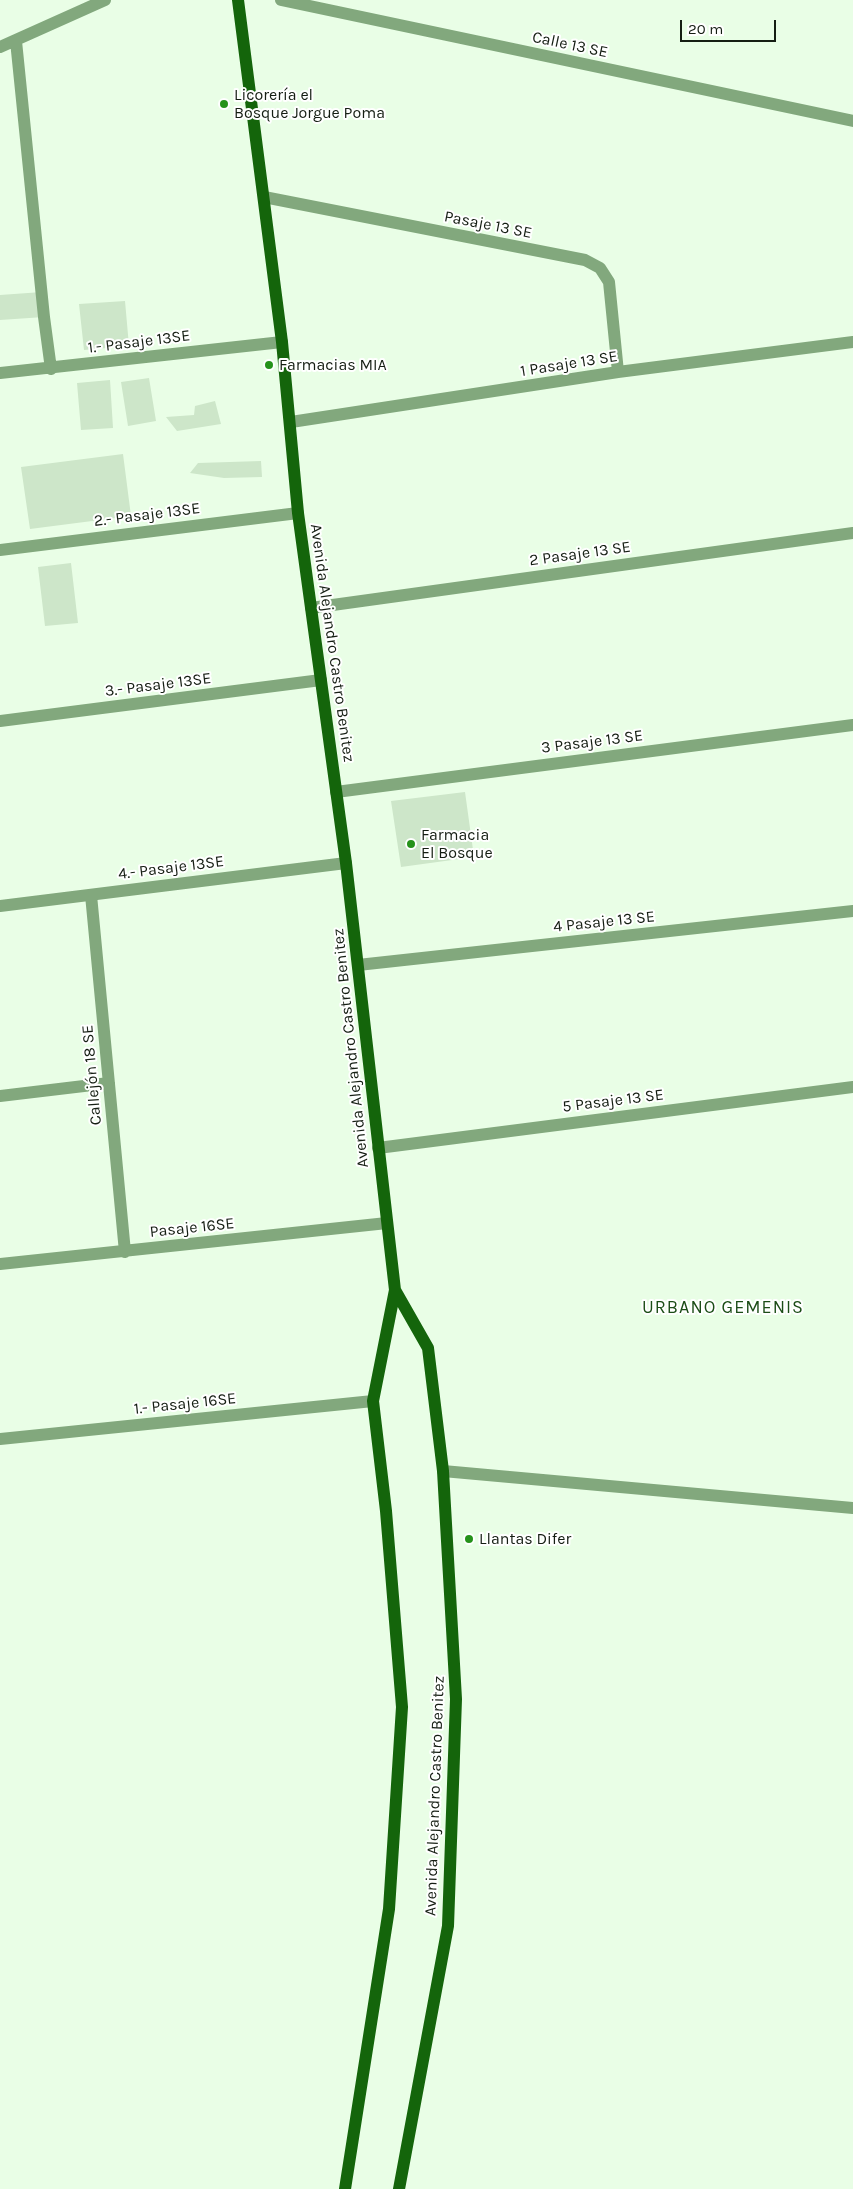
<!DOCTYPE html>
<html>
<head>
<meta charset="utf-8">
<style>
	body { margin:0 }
	#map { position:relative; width:853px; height:2189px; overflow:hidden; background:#e9fee6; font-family:Karla,sans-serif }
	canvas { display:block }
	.scale { position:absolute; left:680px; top:20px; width:96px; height:22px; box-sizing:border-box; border:2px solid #151e13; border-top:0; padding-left:6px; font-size:15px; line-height:18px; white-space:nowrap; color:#151e13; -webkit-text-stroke:4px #fff; paint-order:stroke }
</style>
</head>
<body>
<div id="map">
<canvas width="853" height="2189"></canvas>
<div class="scale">20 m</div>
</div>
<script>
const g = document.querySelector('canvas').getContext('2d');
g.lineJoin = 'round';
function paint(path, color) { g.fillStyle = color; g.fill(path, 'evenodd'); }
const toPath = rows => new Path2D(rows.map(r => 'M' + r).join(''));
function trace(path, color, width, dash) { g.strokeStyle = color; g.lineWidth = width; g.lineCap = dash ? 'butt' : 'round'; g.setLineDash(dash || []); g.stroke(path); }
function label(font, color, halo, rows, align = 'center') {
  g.font = font + ' Karla,sans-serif'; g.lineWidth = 4; g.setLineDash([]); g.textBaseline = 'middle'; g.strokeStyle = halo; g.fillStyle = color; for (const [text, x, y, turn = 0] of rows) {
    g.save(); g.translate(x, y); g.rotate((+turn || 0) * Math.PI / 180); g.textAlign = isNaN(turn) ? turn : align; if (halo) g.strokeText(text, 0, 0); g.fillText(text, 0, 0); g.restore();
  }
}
const building = toPath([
	[42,292,44,317,0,320,0,295],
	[125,301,129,346,84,350,79,304],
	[149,378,156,421,128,426,121,382],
	[110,380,113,428,81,430,77,383],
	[215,401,221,424,177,431,166,417,194,415,195,406],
	[123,454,131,516,30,529,21,467],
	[261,461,262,477,224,478,190,473,198,463],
	[71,563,78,623,45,626,38,567],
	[465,792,474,857,401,867,391,801]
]);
const minor = toPath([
	[281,0,853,121],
	[16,41,44,317,51,369],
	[0,47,105,0],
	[264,197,585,260,600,268,609,282,618,372],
	[0,373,282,342],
	[291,422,618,372,853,342],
	[0,550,298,513],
	[311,608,853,533],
	[0,721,321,680],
	[336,792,853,725],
	[91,895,125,1252],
	[0,906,346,863],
	[358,965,853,911],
	[0,1096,109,1083],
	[378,1148,853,1087],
	[0,1264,387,1223],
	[0,1439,373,1401],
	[443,1471,853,1508]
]);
const major = toPath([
	[238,0,282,342,298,513,346,863,395,1290,373,1401,386,1511,402,1707,389,1909,345,2189],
	[395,1290,428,1348,443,1471,456,1699,448,1926,399,2189]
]);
const markers = [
	[224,104,5,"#25921a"],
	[269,365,5,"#25921a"],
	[411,844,5,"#25921a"],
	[469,1539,5,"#25921a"]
];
const streetNames = [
	["Calle 13 SE",570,45,12],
	["Pasaje 13 SE",488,225,11],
	["1.- Pasaje 13SE",139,342,-7],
	["1 Pasaje 13 SE",569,364,-9],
	["2.- Pasaje 13SE",147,515,-7],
	["2 Pasaje 13 SE",580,554,-8],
	["Avenida Alejandro Castro Benitez",332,643,82],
	["3.- Pasaje 13SE",158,685,-7],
	["3 Pasaje 13 SE",592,742,-7],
	["4.- Pasaje 13SE",171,868,-7],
	["4 Pasaje 13 SE",604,922,-6],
	["Avenida Alejandro Castro Benitez",351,1048,-96],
	["Callejón 18 SE",92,1075,-95],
	["5 Pasaje 13 SE",613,1101,-7],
	["Pasaje 16SE",192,1228,-6],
	["1.- Pasaje 16SE",185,1404,-6],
	["Avenida Alejandro Castro Benitez",435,1796,-88]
];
const poiNames = [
	["Licorería el",234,95],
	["Bosque Jorgue Poma",234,113],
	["Farmacias MIA",279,365],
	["Farmacia",421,835],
	["El Bosque",421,853],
	["Llantas Difer",479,1539]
];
const neighbourhoodNames = [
	["URBANO GEMENIS",723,1308]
];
paint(building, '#cde6c9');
trace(minor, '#82a87d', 12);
trace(major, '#14650b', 12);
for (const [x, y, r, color] of markers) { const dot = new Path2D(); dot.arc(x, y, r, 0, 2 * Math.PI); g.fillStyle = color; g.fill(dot); trace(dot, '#fff', 2); }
label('16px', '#151e13', '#fff', streetNames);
label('16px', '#151e13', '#fff', poiNames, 'left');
g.letterSpacing = '1px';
label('18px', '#1b4d16', '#fff', neighbourhoodNames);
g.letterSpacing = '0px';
</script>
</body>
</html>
